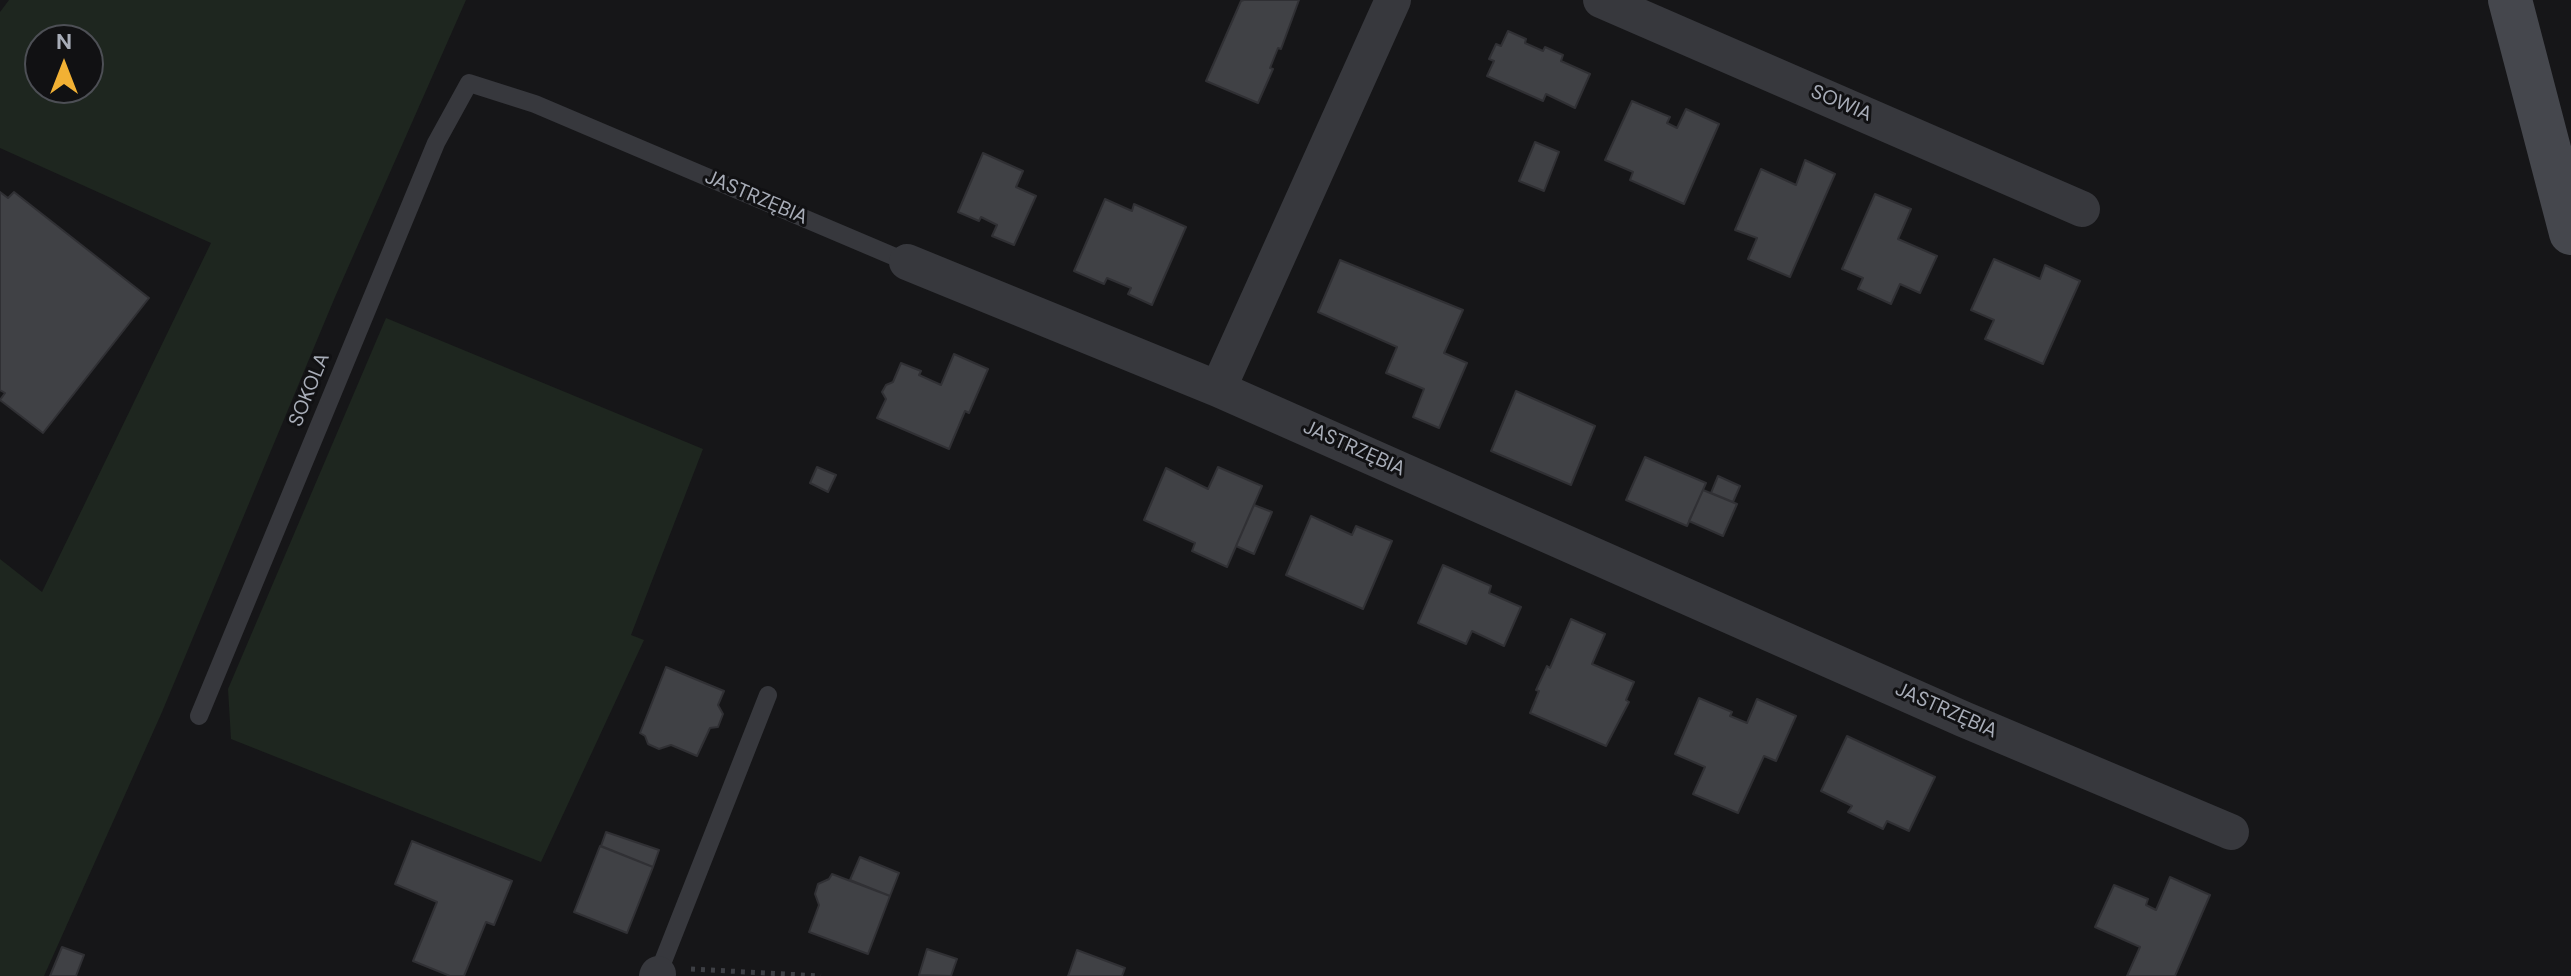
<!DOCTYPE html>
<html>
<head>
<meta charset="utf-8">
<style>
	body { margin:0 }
	#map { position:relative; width:2571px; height:976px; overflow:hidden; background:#161618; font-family:"DM Sans",sans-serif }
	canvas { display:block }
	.north { position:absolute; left:24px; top:24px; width:80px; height:80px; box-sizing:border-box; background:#111113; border:2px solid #4d4f55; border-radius:50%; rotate:0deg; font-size:22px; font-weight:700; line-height:32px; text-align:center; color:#a8adb8 }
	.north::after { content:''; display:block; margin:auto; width:28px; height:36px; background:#f2b134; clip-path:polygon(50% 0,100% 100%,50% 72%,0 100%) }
</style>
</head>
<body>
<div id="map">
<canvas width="2571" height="976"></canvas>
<div class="north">N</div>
</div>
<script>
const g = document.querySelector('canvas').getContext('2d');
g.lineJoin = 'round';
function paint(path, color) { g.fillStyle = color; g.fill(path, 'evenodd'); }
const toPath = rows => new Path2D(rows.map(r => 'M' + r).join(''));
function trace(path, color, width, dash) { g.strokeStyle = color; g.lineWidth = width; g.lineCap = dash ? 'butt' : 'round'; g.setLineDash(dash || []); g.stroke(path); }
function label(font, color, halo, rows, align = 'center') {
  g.font = font + ' "DM Sans",sans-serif'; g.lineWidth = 6; g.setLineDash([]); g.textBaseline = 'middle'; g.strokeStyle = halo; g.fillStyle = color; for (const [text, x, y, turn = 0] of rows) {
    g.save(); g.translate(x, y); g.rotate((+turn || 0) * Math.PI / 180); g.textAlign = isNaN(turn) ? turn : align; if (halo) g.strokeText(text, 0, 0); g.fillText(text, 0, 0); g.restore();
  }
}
const green = toPath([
	[9,0,466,0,335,297,162,712,44,976,0,976,0,559,42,592,211,243,0,148,0,12],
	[88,40,88,88,40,88,40,40],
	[386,318,703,449,631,635,644,640,541,862,231,739,228,689]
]);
const building = toPath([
	[1244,0,1299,0,1281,49,1278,48,1270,68,1273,69,1258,103,1206,81,1241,1,1244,0],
	[1508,31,1526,39,1525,43,1543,51,1545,47,1563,55,1561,61,1590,74,1575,108,1546,94,1543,101,1487,76,1494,61,1489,59,1496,44,1501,46,1508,31],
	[1632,101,1670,117,1667,123,1677,128,1686,109,1719,124,1684,204,1630,180,1633,172,1605,160,1632,101],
	[1535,142,1559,152,1544,191,1519,181,1535,142],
	[983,153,1023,171,1016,187,1036,196,1014,245,992,236,997,225,981,217,979,221,958,212,983,153],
	[1805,160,1835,174,1790,277,1748,259,1757,238,1735,230,1761,169,1796,185,1805,160],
	[0,192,8,198,14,192,149,298,43,433,0,400,5,393,0,390,0,192],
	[1875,194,1911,209,1898,239,1937,256,1920,293,1900,284,1891,304,1858,289,1863,278,1842,269,1875,194],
	[1105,199,1132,211,1134,204,1186,227,1152,305,1128,294,1131,288,1107,278,1104,284,1074,271,1105,199],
	[1994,259,2040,279,2045,265,2080,281,2043,364,1985,339,1994,320,1971,310,1994,259],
	[1340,260,1463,310,1444,353,1467,363,1439,428,1413,417,1424,389,1386,373,1397,347,1318,312,1340,260],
	[954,354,988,369,969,413,965,411,949,449,877,418,886,399,882,392,886,385,893,382,901,363,921,371,919,375,941,385,954,354],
	[1516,391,1595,426,1571,485,1491,451,1516,391],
	[1645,457,1706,483,1687,526,1626,500,1645,457],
	[817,467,836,475,828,492,810,483,817,467],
	[1218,467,1262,486,1227,567,1192,551,1195,543,1144,520,1166,468,1208,489,1218,467],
	[1718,476,1740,486,1733,502,1711,493,1718,476],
	[1703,490,1737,504,1723,536,1689,521,1703,490],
	[1254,505,1272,512,1254,554,1236,546,1254,505],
	[1311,516,1352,535,1356,526,1392,541,1363,609,1286,575,1311,516],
	[1443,565,1491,586,1489,593,1521,607,1504,646,1472,631,1466,644,1418,623,1443,565],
	[1571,619,1605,634,1592,664,1634,682,1626,700,1629,702,1606,746,1530,713,1539,691,1536,690,1547,666,1550,668,1571,619],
	[666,667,724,691,718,705,723,714,718,727,710,728,697,756,671,745,659,749,648,744,645,736,640,733,666,667],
	[1699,698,1732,712,1730,716,1747,723,1757,699,1796,716,1776,761,1764,756,1738,813,1693,794,1705,767,1675,754,1699,698],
	[1847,736,1935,777,1909,831,1887,821,1883,829,1848,812,1852,806,1821,791,1847,736],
	[606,832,659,850,653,867,601,846,606,832],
	[412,841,512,881,494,925,486,922,464,976,450,976,413,961,437,902,395,884,412,841],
	[600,846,653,867,627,933,574,912,600,846],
	[860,857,899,873,890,896,850,880,860,857],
	[832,874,890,896,868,954,809,932,819,905,815,894,818,884,829,879,832,874],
	[2170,877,2210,895,2175,976,2127,976,2140,947,2095,927,2114,885,2148,899,2146,905,2156,910,2170,877],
	[62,947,84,955,76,976,50,976,62,947],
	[927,949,957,959,951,976,919,975,927,949],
	[1077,950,1125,968,1122,976,1068,976,1077,950]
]);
const path = toPath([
	[691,969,821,976]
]);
const lane = toPath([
	[199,716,436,143,469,83,535,104,907,262],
	[658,974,768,695]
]);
const street = toPath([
	[1601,0,2082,209],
	[907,262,1218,389,1963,719,2231,832],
	[1218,389,1393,0],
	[657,976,658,974]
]);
const secondary = toPath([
	[2510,0,2571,233]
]);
const streetNames = [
	["SOWIA",1841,104,23],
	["JASTRZĘBIA",756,198,23],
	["SOKOLA",310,390,-68],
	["JASTRZĘBIA",1354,449,24],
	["JASTRZĘBIA",1946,711,24]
];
paint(green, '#1e261f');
paint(building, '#404145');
trace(building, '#303034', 2);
trace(path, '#3d3f44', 5, [4, 6]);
trace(lane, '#37383d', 18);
trace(street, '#37383d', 36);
trace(secondary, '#45474d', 44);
label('20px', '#a8adb8', '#111113', streetNames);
</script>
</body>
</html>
